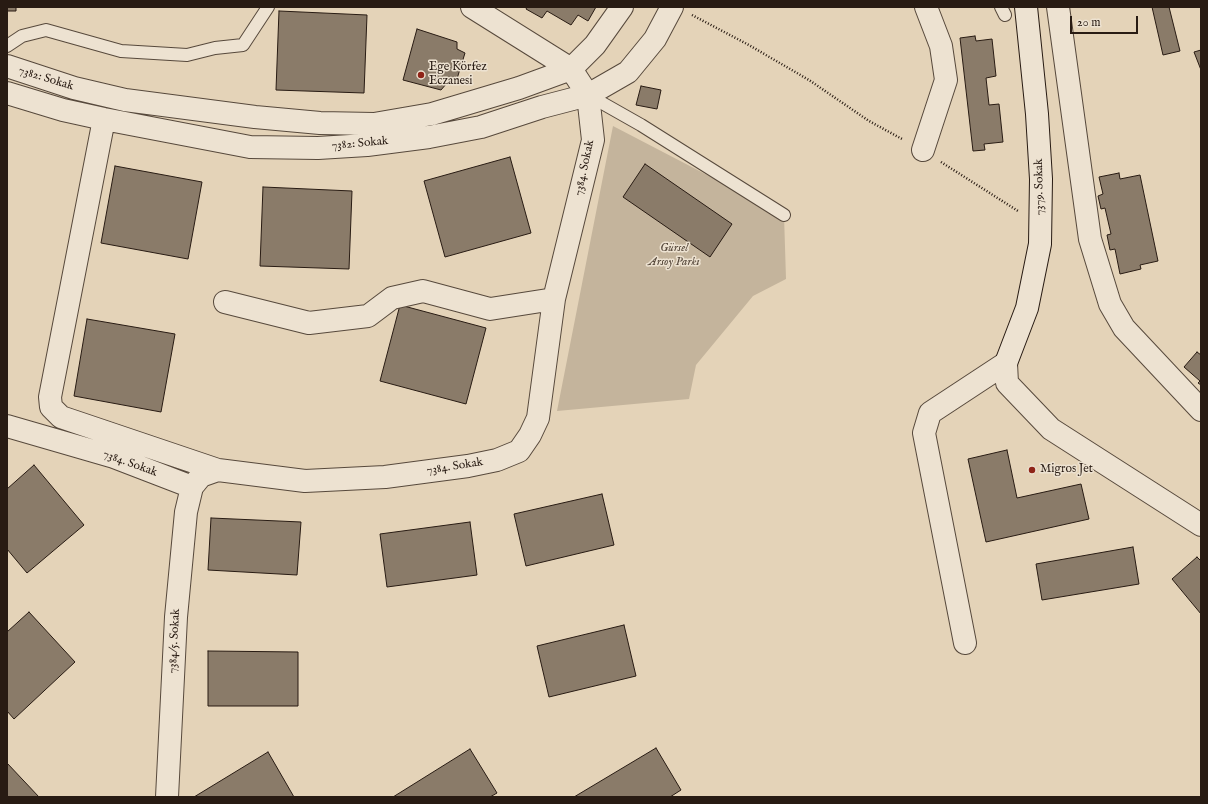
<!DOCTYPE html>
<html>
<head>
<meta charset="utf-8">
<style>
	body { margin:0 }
	#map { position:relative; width:1208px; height:804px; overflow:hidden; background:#e4d3b8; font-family:"IM FELL English",serif }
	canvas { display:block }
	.frame { position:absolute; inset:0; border:8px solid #281b13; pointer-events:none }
	.scale { position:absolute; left:1070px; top:16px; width:68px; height:18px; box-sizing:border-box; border:2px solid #281b13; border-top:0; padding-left:5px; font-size:12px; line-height:14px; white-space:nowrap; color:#281b13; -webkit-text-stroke:3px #ede2d1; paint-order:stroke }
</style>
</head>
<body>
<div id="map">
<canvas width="1208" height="804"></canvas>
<div class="frame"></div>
<div class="scale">20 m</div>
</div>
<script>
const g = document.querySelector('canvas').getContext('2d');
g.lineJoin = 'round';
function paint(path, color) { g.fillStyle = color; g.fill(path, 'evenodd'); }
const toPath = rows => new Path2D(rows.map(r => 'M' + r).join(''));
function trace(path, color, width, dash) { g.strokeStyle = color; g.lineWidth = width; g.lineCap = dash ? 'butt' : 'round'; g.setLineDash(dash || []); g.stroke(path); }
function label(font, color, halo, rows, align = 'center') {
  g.font = font + ' "IM FELL English",serif'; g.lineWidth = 3; g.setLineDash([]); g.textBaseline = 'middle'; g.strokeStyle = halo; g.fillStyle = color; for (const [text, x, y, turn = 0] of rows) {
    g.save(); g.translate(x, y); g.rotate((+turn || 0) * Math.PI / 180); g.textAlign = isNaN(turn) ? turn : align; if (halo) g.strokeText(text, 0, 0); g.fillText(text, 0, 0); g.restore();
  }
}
const green = toPath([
	[613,126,784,215,786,279,753,296,696,365,689,399,557,411]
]);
const building = toPath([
	[7,7,16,7,16,11,7,11,7,7],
	[527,7,596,7,588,21,578,15,571,25,547,11,542,18,526,9,527,7],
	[1152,7,1169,7,1180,51,1163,55,1152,7],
	[279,11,367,15,364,93,276,90,279,11],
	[417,29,457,42,457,49,465,53,456,82,447,83,441,90,403,80,417,29],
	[975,36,976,41,992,39,996,76,986,78,989,105,999,104,1003,142,984,144,985,150,973,151,960,38,975,36],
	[1201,50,1201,70,1194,52,1201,50],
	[641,86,661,90,657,109,636,105,641,86],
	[510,157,531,233,445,257,424,181,510,157],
	[645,164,732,224,710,257,623,197,645,164],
	[115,166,202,182,188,259,101,243,115,166],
	[1119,173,1120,179,1140,175,1158,261,1140,265,1141,269,1120,274,1115,249,1110,250,1107,235,1111,234,1105,208,1101,209,1098,196,1103,194,1099,177,1119,173],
	[263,187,352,191,349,269,260,266,263,187],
	[400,305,486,328,466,404,380,381,400,305],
	[87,319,175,334,161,412,74,396,87,319],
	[1197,352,1201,355,1201,385,1198,383,1200,381,1184,367,1197,352],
	[1007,450,1017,498,1081,484,1089,519,986,542,968,459,1007,450],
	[34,465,84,525,27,573,7,549,7,489,34,465],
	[602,494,614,545,526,566,514,514,602,494],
	[211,518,301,522,297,575,208,570,211,518],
	[470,522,477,575,387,587,380,534,470,522],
	[1133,547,1139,584,1042,600,1036,564,1133,547],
	[1197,557,1201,561,1201,614,1172,579,1197,557],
	[29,612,75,662,14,719,7,711,7,632,29,612],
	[624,625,636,676,549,697,537,646,624,625],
	[208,651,298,652,298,706,208,706,208,651],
	[656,748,681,790,670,797,574,797,656,748],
	[470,749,497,793,490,797,393,797,470,749],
	[268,752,294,797,194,797,268,752],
	[7,763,39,797,7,797,7,763]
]);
const path = toPath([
	[692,15,747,44,809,80,869,121,902,139],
	[941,162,1018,211]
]);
const lane = toPath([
	[1001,7,1005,15],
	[7,46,22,36,46,30,121,51,187,55,215,48,243,45,268,7],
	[588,95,641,125,784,215]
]);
const street = toPath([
	[1058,7,1090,239,1110,304,1124,328,1201,410],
	[7,66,74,88,125,100,255,117,320,123,374,124,432,114,519,88,571,69,595,45,622,7],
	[7,93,63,110,104,119,250,147,318,148,367,145,429,137,481,127,542,107,588,95,628,72,655,39,672,7],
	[104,119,50,397,51,407,61,417,218,470],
	[923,150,946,80,941,46,926,7],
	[225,302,309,323,368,316,392,298,423,291,490,309,554,299],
	[1006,363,1007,383,1051,429,1201,525],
	[7,426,114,457,192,487],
	[192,487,201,476,218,470,305,481,385,477,468,466,497,460,519,451,530,435,538,418,554,299,593,140,588,95,571,69,472,7],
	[965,643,924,433,930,413,1006,363],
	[167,797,176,617,186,512,192,487]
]);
const secondary = toPath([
	[1006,363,1027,308,1040,244,1041,179,1037,114,1026,7]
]);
const markers = [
	[421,75,4,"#8f2418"],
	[1032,470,4,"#8f2418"]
];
const poiNames = [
	["Ege Körfez",429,68],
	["Eczanesi",429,82],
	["Migros Jet",1040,470]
];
const streetNames = [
	["7382: Sokak",46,79,17],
	["7382: Sokak",360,144,-5],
	["7384. Sokak",585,168,-78],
	["7379. Sokak",1040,187,-91],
	["7384. Sokak",130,464,20],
	["7384. Sokak",455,467,-9],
	["7384/5. Sokak",175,641,-87]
];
const parkNames = [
	["Gürsel",674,249],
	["Arsoy Parkı",674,263]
];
paint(green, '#c4b49c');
paint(building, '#8a7b69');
trace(building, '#281b13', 1);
trace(lane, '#57493c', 14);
trace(street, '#57493c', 24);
trace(secondary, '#281b13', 24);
trace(path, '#281b13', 2.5, [1, 2]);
trace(lane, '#ede2d1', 12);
trace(street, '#ede2d1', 22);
trace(secondary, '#ede2d1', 22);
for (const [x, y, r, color] of markers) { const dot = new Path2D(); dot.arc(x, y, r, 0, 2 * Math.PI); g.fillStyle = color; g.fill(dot); trace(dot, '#ede2d1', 1.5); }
label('12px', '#281b13', '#ede2d1', poiNames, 'left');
label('12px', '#281b13', '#ede2d1', streetNames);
label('italic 12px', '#57493c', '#ede2d1', parkNames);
</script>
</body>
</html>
